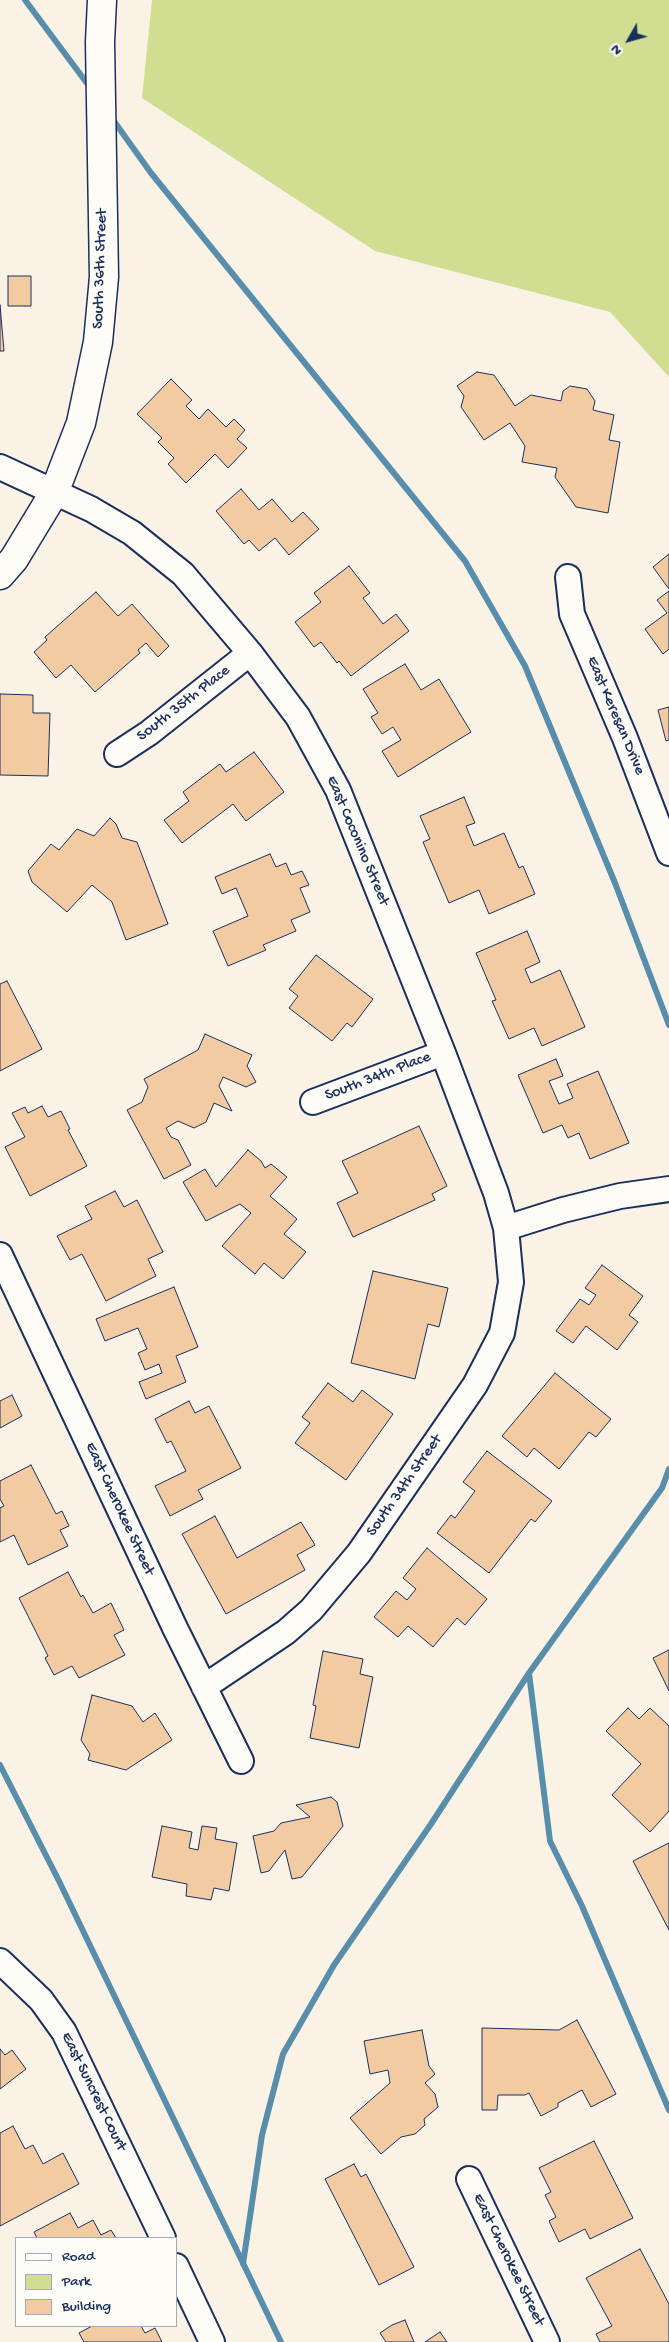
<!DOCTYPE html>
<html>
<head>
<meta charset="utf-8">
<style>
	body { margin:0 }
	#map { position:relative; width:669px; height:2342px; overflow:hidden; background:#fbf2e6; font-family:"Gochi Hand",sans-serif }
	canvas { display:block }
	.legend { position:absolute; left:15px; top:2237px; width:162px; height:90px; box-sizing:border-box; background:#fdfcf7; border:1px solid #a3aaba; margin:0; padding:6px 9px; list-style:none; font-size:15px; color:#1b2f5e }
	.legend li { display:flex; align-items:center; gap:10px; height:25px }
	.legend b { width:25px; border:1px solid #a3aaba }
	.north { position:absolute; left:604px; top:15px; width:50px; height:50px; -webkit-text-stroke:4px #fdfcf7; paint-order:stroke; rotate:232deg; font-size:14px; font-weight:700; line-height:20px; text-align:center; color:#1b2f5e }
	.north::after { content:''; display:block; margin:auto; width:18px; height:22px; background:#1b2f5e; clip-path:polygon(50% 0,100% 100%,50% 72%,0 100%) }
</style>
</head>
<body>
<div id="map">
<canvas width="669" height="2342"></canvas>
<ul class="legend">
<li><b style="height:6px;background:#fdfcf7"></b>Road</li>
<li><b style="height:14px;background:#d1de92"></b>Park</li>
<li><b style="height:14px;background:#f2cba2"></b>Building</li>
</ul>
<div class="north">N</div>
</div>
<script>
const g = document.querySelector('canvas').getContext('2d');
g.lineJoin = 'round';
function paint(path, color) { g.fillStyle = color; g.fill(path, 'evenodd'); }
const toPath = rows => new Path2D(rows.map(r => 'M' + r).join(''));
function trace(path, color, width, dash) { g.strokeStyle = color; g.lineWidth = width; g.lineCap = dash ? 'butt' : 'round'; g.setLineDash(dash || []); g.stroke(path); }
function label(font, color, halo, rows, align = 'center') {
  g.font = font + ' "Gochi Hand",sans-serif'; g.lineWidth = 5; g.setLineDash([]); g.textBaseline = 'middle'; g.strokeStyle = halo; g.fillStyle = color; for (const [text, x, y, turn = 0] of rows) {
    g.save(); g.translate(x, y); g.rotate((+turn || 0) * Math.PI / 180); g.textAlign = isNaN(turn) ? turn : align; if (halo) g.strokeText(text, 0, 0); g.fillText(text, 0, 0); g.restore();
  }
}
const green = toPath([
	[152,0,669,0,669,377,610,312,375,251,142,98]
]);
const stream = toPath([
	[25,0,92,90],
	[111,117,151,173,465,561,525,666,615,883,669,1025],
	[529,1673,550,1841,582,1906,669,2110],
	[0,1765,59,1881,281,2342],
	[243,2264,262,2135,283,2054,334,1965,431,1824,529,1673,662,1488,669,1469]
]);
const building = toPath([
	[8,276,31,276,31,306,8,306,8,276],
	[0,305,4,351,0,351,0,305],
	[477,372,494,375,515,406,531,395,561,401,563,391,570,386,587,389,595,401,593,410,614,415,609,440,620,442,608,513,576,507,555,477,557,468,522,462,525,446,510,423,484,440,461,407,464,396,457,386,477,372],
	[171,379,192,400,186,406,199,419,208,409,226,427,234,419,245,430,237,439,247,448,228,468,215,454,186,483,168,464,174,458,158,442,162,438,137,414,171,379],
	[241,489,259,510,272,499,292,522,303,512,319,529,289,555,275,538,259,551,249,540,244,544,216,511,241,489],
	[669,554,669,589,653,567,669,554],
	[349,566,370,593,363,598,383,624,396,614,409,631,351,676,339,661,337,663,321,642,314,647,295,622,321,602,314,593,349,566],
	[669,591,669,649,663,654,645,629,667,613,657,600,669,591],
	[96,592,118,616,132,604,169,646,158,657,146,643,138,650,140,653,95,692,71,665,56,678,34,652,47,640,45,637,96,592],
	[405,664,421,690,439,679,471,732,398,777,382,751,401,740,393,727,382,734,371,717,378,713,363,689,405,664],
	[0,694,33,695,33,713,50,713,48,776,0,775,0,694],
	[669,707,669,740,666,741,658,710,669,707],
	[254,752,284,792,246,821,233,804,182,843,164,820,189,801,183,792,220,764,226,772,254,752],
	[464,797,475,823,466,826,474,846,504,833,519,868,523,866,535,894,489,914,479,890,449,903,423,842,430,839,420,816,464,797],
	[110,818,116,824,122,838,137,842,168,924,126,940,112,902,92,885,67,912,32,882,28,871,51,844,59,850,77,829,94,836,110,818],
	[270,854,276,867,286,863,291,875,302,871,309,885,300,888,310,912,291,920,296,931,263,945,266,950,228,966,213,931,248,916,236,888,222,894,215,877,270,854],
	[527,931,540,962,525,969,531,983,560,970,585,1027,542,1046,534,1028,509,1039,492,1001,496,1000,476,953,527,931],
	[316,955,373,999,352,1027,347,1023,332,1041,289,1008,298,996,289,989,316,955],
	[7,981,42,1049,0,1071,0,984,7,981],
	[205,1034,252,1055,247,1066,256,1082,246,1087,223,1077,219,1086,232,1111,214,1103,206,1122,194,1128,178,1121,166,1128,171,1137,178,1140,191,1165,164,1179,127,1110,142,1102,148,1087,144,1079,198,1050,205,1034],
	[556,1059,563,1076,549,1081,559,1104,573,1098,567,1084,598,1071,629,1143,590,1159,579,1133,568,1138,562,1125,543,1133,518,1075,556,1059],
	[42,1106,48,1117,61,1111,70,1129,68,1130,87,1166,30,1196,5,1147,25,1137,12,1113,25,1107,28,1113,42,1106],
	[419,1126,447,1186,432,1194,435,1200,353,1237,337,1203,358,1193,342,1161,419,1126],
	[248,1150,261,1161,265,1168,271,1164,287,1177,270,1196,297,1219,284,1234,306,1252,283,1279,264,1263,255,1274,222,1246,251,1213,240,1204,206,1221,183,1182,205,1169,216,1187,248,1150],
	[115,1191,124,1207,137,1200,163,1252,148,1259,156,1276,106,1301,82,1254,70,1260,57,1236,92,1219,85,1206,115,1191],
	[602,1265,643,1296,629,1315,638,1322,617,1350,586,1326,573,1343,556,1331,580,1299,589,1305,596,1295,585,1288,602,1265],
	[373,1271,448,1288,439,1327,428,1324,415,1379,351,1363,373,1271],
	[174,1287,198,1347,176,1356,186,1382,146,1399,139,1382,162,1373,159,1364,145,1370,138,1353,147,1349,138,1328,105,1341,96,1319,174,1287],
	[555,1373,611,1419,596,1437,589,1432,559,1469,534,1448,527,1457,502,1436,555,1373],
	[328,1383,353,1402,362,1390,393,1414,346,1480,295,1443,310,1423,302,1417,328,1383],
	[12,1395,22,1416,0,1428,0,1401,12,1395],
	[189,1401,195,1413,209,1406,241,1468,198,1490,203,1499,170,1516,155,1486,186,1471,171,1441,167,1443,155,1419,189,1401],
	[487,1451,552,1501,535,1522,531,1519,489,1573,437,1533,451,1515,455,1518,475,1491,463,1482,487,1451],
	[31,1465,56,1514,62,1511,69,1526,60,1530,68,1546,28,1565,14,1535,0,1542,0,1508,4,1506,0,1499,0,1481,31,1465],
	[215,1516,237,1558,301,1522,315,1545,297,1555,305,1570,226,1614,182,1534,215,1516],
	[427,1548,487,1599,465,1625,457,1618,433,1647,408,1626,398,1637,374,1617,396,1591,407,1600,416,1589,403,1578,427,1548],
	[68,1572,81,1597,83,1595,93,1613,111,1603,124,1630,114,1635,125,1655,79,1678,72,1666,54,1675,45,1658,48,1656,19,1598,68,1572],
	[669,1650,669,1691,653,1658,669,1650],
	[323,1651,363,1659,360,1674,373,1677,359,1748,310,1738,316,1706,313,1705,323,1651],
	[92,1695,132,1706,143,1722,155,1713,172,1740,126,1770,88,1760,90,1754,81,1740,92,1695],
	[628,1708,639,1719,650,1708,669,1726,669,1811,650,1832,612,1795,641,1764,606,1731,628,1708],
	[331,1797,337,1802,343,1826,302,1877,292,1879,285,1850,269,1871,261,1873,253,1836,274,1831,281,1823,310,1817,296,1805,331,1797],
	[162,1826,192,1832,189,1848,198,1850,202,1826,217,1828,215,1839,237,1843,229,1891,214,1888,211,1900,186,1896,187,1884,152,1877,162,1826],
	[669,1843,669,1930,633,1861,669,1843],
	[577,2020,616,2094,591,2107,582,2090,558,2103,558,2107,541,2116,529,2093,525,2095,498,2095,497,2110,482,2110,482,2028,559,2030,577,2020],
	[422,2030,429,2066,435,2074,425,2083,435,2094,438,2107,424,2119,425,2125,415,2134,401,2137,381,2154,350,2118,390,2083,388,2070,370,2074,364,2041,422,2030],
	[0,2049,5,2055,12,2050,26,2069,0,2089,0,2049],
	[13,2126,25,2149,33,2145,43,2164,63,2153,79,2184,0,2226,0,2133,13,2126],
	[594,2141,633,2218,590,2239,585,2229,559,2242,549,2221,556,2217,545,2195,551,2192,539,2168,594,2141],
	[354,2164,361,2177,366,2174,414,2267,379,2285,325,2179,354,2164],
	[70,2213,78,2228,93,2220,101,2235,111,2230,116,2238,37,2238,34,2232,70,2213],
	[640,2249,669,2304,669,2342,600,2342,596,2334,612,2326,586,2278,640,2249],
	[405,2320,414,2342,386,2342,380,2333,392,2325,405,2320],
	[92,2326,141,2326,145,2333,155,2328,162,2342,84,2342,79,2333,92,2326],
	[440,2332,447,2342,425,2342,440,2332]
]);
const street = toPath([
	[0,467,91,509,132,533,183,574,250,653,298,717,338,790,443,1053,496,1193,506,1228,511,1282,502,1333,475,1385,359,1553,311,1610,286,1632,204,1687],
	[568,577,572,614,625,738,669,853],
	[117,754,149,733,250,653],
	[313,1102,443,1053],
	[506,1228,563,1210,620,1196,669,1189],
	[0,1255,175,1628,241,1761],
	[0,1961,41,2000,64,2032,163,2238],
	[469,2179,547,2342],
	[176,2266,212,2342]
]);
const secondary = toPath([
	[0,575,14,559,54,493,81,423,98,342,104,277,100,42,102,0]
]);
const streetNames = [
	["South 36th Street",101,269,-88],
	["South 35th Place",184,704,-38],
	["East Keresan Drive",615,716,67],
	["East Coconino Street",357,841,67],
	["South 34th Place",378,1077,-21],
	["South 34th Street",405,1486,-55],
	["East Cherokee Street",119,1509,65],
	["East Suncrest Court",93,2092,64],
	["East Cherokee Street",508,2260,64]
];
paint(green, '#d1de92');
trace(stream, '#588dac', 6);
paint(building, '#f2cba2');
trace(building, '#1b2f5e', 1);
trace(street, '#1b2f5e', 28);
trace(secondary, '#1b2f5e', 31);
trace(street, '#fdfcf7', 24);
trace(secondary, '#fdfcf7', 28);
label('16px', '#1b2f5e', '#fdfcf7', streetNames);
</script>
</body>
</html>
